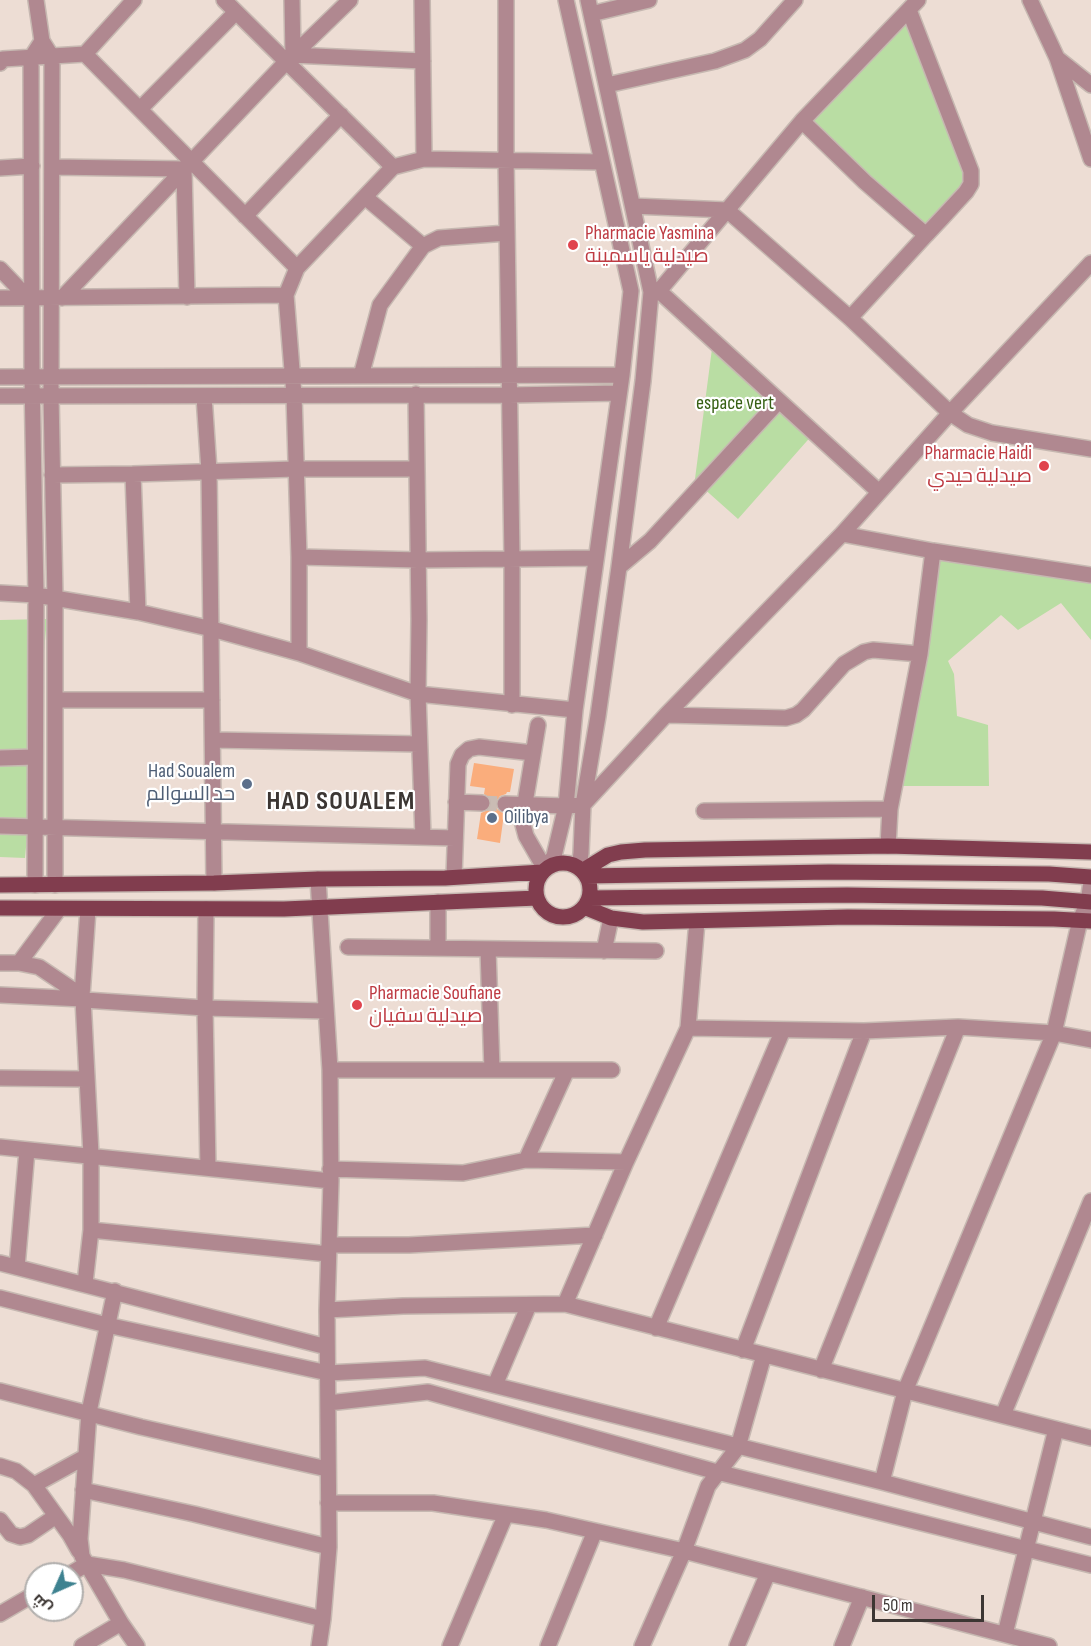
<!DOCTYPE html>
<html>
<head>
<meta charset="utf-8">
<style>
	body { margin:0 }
	#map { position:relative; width:1091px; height:1646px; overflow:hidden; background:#edddd4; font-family:"Sofia Sans Condensed",Cairo,sans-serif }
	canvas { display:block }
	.north { position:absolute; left:24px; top:1562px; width:60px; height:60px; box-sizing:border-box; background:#fff; border:2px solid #b1afad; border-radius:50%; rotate:225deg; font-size:16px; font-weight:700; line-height:24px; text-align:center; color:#3c3633 }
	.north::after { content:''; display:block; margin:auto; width:21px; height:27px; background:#3e8290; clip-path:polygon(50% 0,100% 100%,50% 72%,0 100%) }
	.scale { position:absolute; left:872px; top:1595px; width:112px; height:27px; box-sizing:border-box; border:3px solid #3c3633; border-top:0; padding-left:8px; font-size:18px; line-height:21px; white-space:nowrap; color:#3c3633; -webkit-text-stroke:4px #fff; paint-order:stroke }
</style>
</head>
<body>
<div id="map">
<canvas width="1091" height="1646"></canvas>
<div class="north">ش</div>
<div class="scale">50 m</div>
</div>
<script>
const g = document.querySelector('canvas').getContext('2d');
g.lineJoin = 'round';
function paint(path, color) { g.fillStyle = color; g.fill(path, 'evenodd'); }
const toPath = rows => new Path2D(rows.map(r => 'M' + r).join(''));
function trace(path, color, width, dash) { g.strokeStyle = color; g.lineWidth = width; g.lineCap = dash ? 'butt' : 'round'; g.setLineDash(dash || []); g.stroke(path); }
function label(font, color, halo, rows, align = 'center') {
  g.font = font + ' "Sofia Sans Condensed",Cairo,sans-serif'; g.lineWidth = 4.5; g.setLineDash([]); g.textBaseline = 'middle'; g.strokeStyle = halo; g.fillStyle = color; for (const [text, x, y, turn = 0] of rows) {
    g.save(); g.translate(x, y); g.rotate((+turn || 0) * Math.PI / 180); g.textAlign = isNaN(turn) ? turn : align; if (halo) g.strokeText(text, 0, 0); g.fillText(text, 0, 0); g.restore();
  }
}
const green = toPath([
	[909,10,971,184,926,235,802,121],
	[713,341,814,433,738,519,701,486,693,494],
	[937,553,1091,576,1091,640,1061,603,1018,630,1001,615,948,661,954,674,957,716,988,725,989,786,898,786],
	[47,619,25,858,0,857,0,620]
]);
const building = toPath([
	[474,763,514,769,510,792,507,792,506,794,500,796,495,803,497,809,504,814,500,843,477,839,481,813,490,809,492,803,490,798,484,794,485,788,470,786]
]);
const minorTunnel = toPath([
	[482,803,505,804]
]);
const minor = toPath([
	[36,0,42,41,52,57,51,396,55,598,55,885],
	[224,0,393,167],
	[292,0,293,55,423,61],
	[506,0,506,159,512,558,512,705],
	[1030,0,1057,58,1091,159],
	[591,14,649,0],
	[85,54,297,268],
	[1057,58,1091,85],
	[0,63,3,59,85,54,134,0],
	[607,85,715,61,745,50,760,39,795,0],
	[140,109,236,12],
	[802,121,865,182,926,235,942,218,966,192,971,184,971,171,909,10],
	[424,159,601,162],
	[52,167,184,169,187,297],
	[0,168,32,166],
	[365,197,423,246],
	[633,206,727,210,850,318,950,413,968,425,992,433,1091,449],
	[245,216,341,115],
	[0,269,28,298],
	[659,291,802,121,918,0],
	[651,292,659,291,879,492],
	[286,295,297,268,393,167,424,159,422,0],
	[0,298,286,295,294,395,299,557,299,653],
	[62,298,287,61,350,0],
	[850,318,926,235],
	[361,376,380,305,423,246,439,238,507,233],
	[0,377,622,375],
	[416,394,419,620,418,694,423,837],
	[0,396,509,395,619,393],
	[204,396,209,471,214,883],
	[52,475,133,474],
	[842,534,933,551,1091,575],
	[299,557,418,560,596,558],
	[619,567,650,541,779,401],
	[0,593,36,595,138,612,212,629,299,653,418,694,575,710],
	[138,612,133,474,295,469,415,469],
	[55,700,212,700],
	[666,715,786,718,796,715,803,710,844,664,864,652,873,650,920,654],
	[538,725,522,821,526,836,545,869],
	[213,740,419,744],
	[0,758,35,757],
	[456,802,482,803],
	[505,804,566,806,583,805,666,715,842,534,950,413,1091,263],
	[704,811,890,809],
	[0,826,455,838],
	[888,846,890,809,920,654,933,551],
	[547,867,554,856,566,806,575,710,622,375,631,291,566,0],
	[579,868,581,853,583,805,598,716,619,567,643,381,651,292,588,0],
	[454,877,458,764,462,755,469,749,479,747,533,753],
	[318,879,330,1070,331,1181,327,1310,329,1547,323,1619,319,1646],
	[35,885,36,595,32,378,31,58,42,41],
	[88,909,82,996,85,1000,205,1008,326,1011],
	[206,909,205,1008,208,1168],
	[348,947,656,951],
	[438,948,438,902],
	[488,949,492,1070],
	[604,951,611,918],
	[0,963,19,963,59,909],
	[19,963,39,967,82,996],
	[0,995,83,999,91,1155,91,1230,85,1283],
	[688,1028,864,1031,958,1027,1054,1033,1091,1040],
	[330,1070,612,1070],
	[0,1078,86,1079],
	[0,1147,331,1181],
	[526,1160,567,1070],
	[330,1169,463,1173,526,1160,626,1162],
	[91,1230,328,1254],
	[329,1245,409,1245,595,1235],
	[0,1263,327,1347],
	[17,1267,27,1150],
	[115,1291,89,1412,80,1539,82,1556,121,1623,137,1646],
	[0,1298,107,1325,328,1373,425,1368,882,1482,1091,1537],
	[565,1304,626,1162,688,1028,697,921],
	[327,1310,403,1306,565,1304,1091,1438],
	[656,1328,783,1030],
	[743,1350,864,1031],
	[821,1370,958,1027],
	[495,1385,529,1305],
	[0,1391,141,1427,327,1469],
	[328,1403,428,1392,717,1472,1091,1565],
	[1003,1415,1091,1201],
	[0,1466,16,1471,34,1485,70,1535,79,1551],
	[882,1482,905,1391,1054,1033,1080,920,1088,902,1091,882],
	[34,1485,85,1457],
	[83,1490,194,1514,329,1547],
	[328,1503,433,1503,546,1520,684,1551,1049,1646],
	[0,1520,11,1534,20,1537,28,1535,56,1516],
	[70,1574,87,1564,124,1570,323,1619],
	[0,1614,36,1593],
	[1005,1634,1056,1429],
	[82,1646,121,1623],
	[450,1646,506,1514],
	[548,1646,595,1531],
	[642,1646,684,1551,708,1486,738,1447,764,1355],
	[737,1646,768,1573],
	[842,1646,862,1597]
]);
const major = toPath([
	'536 890a27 27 0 1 1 54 0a27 27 0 1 1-54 0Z',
	[582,871,608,855,621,852,645,850,888,846,1091,852],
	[586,876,829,872,1049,874,1091,877],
	[0,885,214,883,318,879,445,878,542,872],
	[589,898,847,895,1042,898,1091,902],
	[584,907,611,918,643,922,848,917,1054,919,1091,921],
	[0,908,284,909,537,898]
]);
const markers = [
	[573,245,6,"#e0444e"],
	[1044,466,6,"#e0444e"],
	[247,784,6,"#5c6f8a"],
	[492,818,6,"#5c6f8a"],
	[357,1005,6,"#e0444e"]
];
const healthNames = [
	["Pharmacie Yasmina",585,234],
	["صيدلية ياسمينة",585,257],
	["Pharmacie Haidi",1032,454,"right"],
	["صيدلية حيدي",1032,477,"right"],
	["Pharmacie Soufiane",369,994],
	["صيدلية سفيان",369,1017]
];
const parkNames = [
	["espace vert",735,404]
];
const serviceNames = [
	["Had Soualem",235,772],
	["حد السوالم",235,795],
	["Oilibya",504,818,"left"]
];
const districtNames = [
	["HAD SOUALEM",341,802]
];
paint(green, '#b9dda3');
paint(building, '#faad7c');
trace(minorTunnel, '#cabcb4', 15, [15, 8]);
trace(minor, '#c6b8b1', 18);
trace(major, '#c6b8b1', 18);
trace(minor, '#b08890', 15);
trace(major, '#813d4e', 15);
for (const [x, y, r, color] of markers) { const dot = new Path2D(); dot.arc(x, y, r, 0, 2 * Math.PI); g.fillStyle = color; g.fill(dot); trace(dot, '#fff', 2); }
label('20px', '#be3a42', '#fff', healthNames, 'left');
label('20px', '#376014', '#fff', parkNames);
label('20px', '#4e5e75', '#fff', serviceNames, 'right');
g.letterSpacing = '1.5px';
label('bold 26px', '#3c3633', '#fff', districtNames);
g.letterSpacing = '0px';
</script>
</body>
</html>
